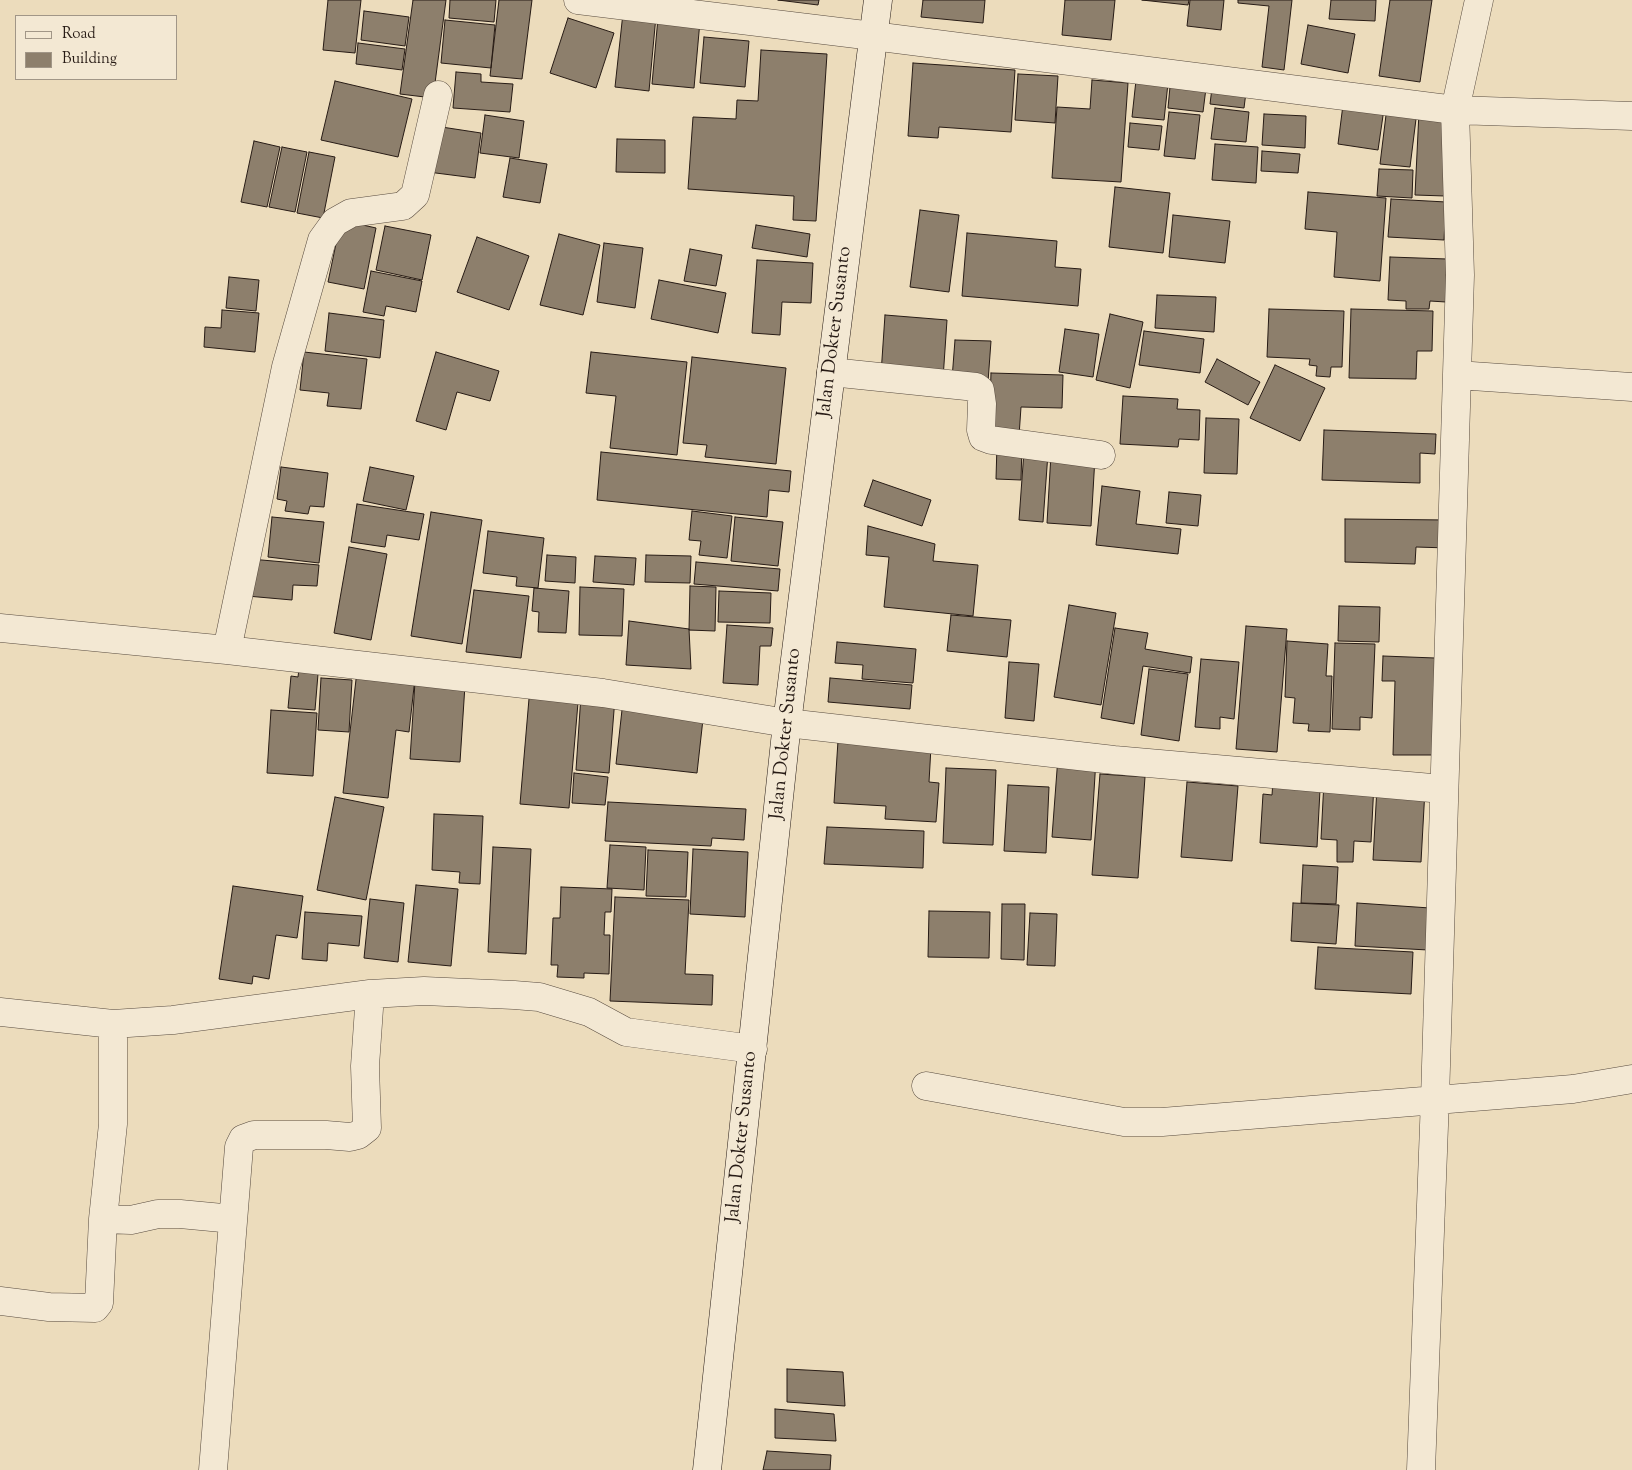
<!DOCTYPE html>
<html>
<head>
<meta charset="utf-8">
<style>
	body { margin:0 }
	#map { position:relative; width:1632px; height:1470px; overflow:hidden; background:#ecdcbc; font-family:"Sorts Mill Goudy",serif }
	canvas { display:block }
	.legend { position:absolute; left:15px; top:15px; width:162px; height:65px; box-sizing:border-box; background:#f3e8d3; border:1px solid #a19687; margin:0; padding:6px 9px; list-style:none; font-size:15px; color:#271b15 }
	.legend li { display:flex; align-items:center; gap:10px; height:25px }
	.legend b { width:25px; border:1px solid #a19687 }
</style>
</head>
<body>
<div id="map">
<canvas width="1632" height="1470"></canvas>
<ul class="legend">
<li><b style="height:6px;background:#f3e8d3"></b>Road</li>
<li><b style="height:14px;background:#8d7f6c"></b>Building</li>
</ul>
</div>
<script>
const g = document.querySelector('canvas').getContext('2d');
g.lineJoin = 'round';
function paint(path, color) { g.fillStyle = color; g.fill(path, 'evenodd'); }
const toPath = rows => new Path2D(rows.map(r => 'M' + r).join(''));
function trace(path, color, width, dash) { g.strokeStyle = color; g.lineWidth = width; g.lineCap = dash ? 'butt' : 'round'; g.setLineDash(dash || []); g.stroke(path); }
function label(font, color, halo, rows, align = 'center') {
  g.font = font + ' "Sorts Mill Goudy",serif'; g.lineWidth = 5; g.setLineDash([]); g.textBaseline = 'middle'; g.strokeStyle = halo; g.fillStyle = color; for (const [text, x, y, turn = 0] of rows) {
    g.save(); g.translate(x, y); g.rotate((+turn || 0) * Math.PI / 180); g.textAlign = isNaN(turn) ? turn : align; if (halo) g.strokeText(text, 0, 0); g.fillText(text, 0, 0); g.restore();
  }
}
const building = toPath([
	[328,0,361,0,355,53,323,50,328,0],
	[413,0,446,0,433,98,400,94,413,0],
	[450,0,496,0,494,22,449,18,450,0],
	[499,0,532,0,522,79,490,76,499,0],
	[778,0,819,0,818,5,778,0],
	[923,0,985,0,983,23,921,17,923,0],
	[1065,0,1115,0,1111,40,1062,35,1065,0],
	[1142,0,1189,0,1188,5,1142,0],
	[1190,0,1224,0,1221,30,1187,26,1190,0],
	[1238,0,1292,0,1284,70,1262,67,1269,6,1238,3,1238,0],
	[1331,0,1376,0,1375,21,1329,19,1331,0],
	[1390,0,1432,0,1420,82,1379,76,1390,0],
	[364,11,409,17,405,46,361,40,364,11],
	[623,13,656,16,649,91,615,87,623,13],
	[568,18,614,33,596,88,550,73,568,18],
	[658,18,700,21,694,88,652,84,658,18],
	[445,20,495,25,491,68,441,63,445,20],
	[1308,25,1355,34,1348,73,1301,64,1308,25],
	[704,37,749,41,745,87,700,83,704,37],
	[358,43,405,49,402,70,356,64,358,43],
	[761,50,827,54,816,221,793,220,794,196,688,189,693,117,736,119,737,100,758,101,761,50],
	[913,63,1015,70,1011,132,939,127,938,138,908,136,913,63],
	[1137,71,1169,74,1164,120,1132,117,1137,71],
	[456,72,481,74,481,82,513,84,510,112,453,108,456,72],
	[1018,74,1058,76,1055,123,1015,120,1018,74],
	[1171,76,1207,80,1203,112,1168,108,1171,76],
	[1092,80,1128,83,1121,182,1052,178,1057,107,1090,109,1092,80],
	[1213,80,1247,84,1244,108,1210,104,1213,80],
	[335,81,412,99,398,157,321,140,335,81],
	[1344,97,1385,102,1378,150,1338,144,1344,97],
	[1387,107,1417,111,1410,167,1380,164,1387,107],
	[1215,108,1249,112,1246,142,1211,139,1215,108],
	[1169,112,1200,115,1195,159,1164,156,1169,112],
	[1419,112,1450,113,1445,196,1415,195,1419,112],
	[1264,114,1306,116,1305,148,1262,145,1264,114],
	[485,115,524,121,519,158,480,153,485,115],
	[1130,123,1162,126,1159,150,1128,147,1130,123],
	[435,126,481,133,475,178,428,172,435,126],
	[617,139,665,140,665,173,616,172,617,139],
	[254,141,280,147,267,207,241,202,254,141],
	[1215,144,1258,147,1256,183,1212,180,1215,144],
	[282,147,307,152,295,212,269,207,282,147],
	[1262,151,1300,154,1298,173,1261,171,1262,151],
	[309,152,335,157,323,218,297,213,309,152],
	[510,158,547,164,540,203,503,197,510,158],
	[1379,169,1413,170,1412,198,1377,196,1379,169],
	[1115,187,1170,193,1163,253,1109,247,1115,187],
	[1308,192,1386,198,1380,281,1334,277,1337,232,1305,229,1308,192],
	[1391,199,1446,202,1444,240,1388,237,1391,199],
	[920,210,959,215,949,292,910,287,920,210],
	[1173,215,1230,221,1225,263,1169,257,1173,215],
	[341,220,376,228,364,289,328,282,341,220],
	[756,225,810,234,807,257,752,248,756,225],
	[385,226,431,235,422,280,376,270,385,226],
	[967,233,1057,241,1055,267,1081,269,1078,306,962,296,967,233],
	[559,234,600,245,583,315,540,305,559,234],
	[477,237,529,256,509,310,457,292,477,237],
	[604,243,643,248,635,308,597,302,604,243],
	[690,249,722,255,716,286,684,281,690,249],
	[1390,257,1447,259,1446,302,1430,301,1429,309,1406,309,1406,301,1388,300,1390,257],
	[757,260,813,263,811,303,782,302,780,335,752,333,757,260],
	[371,271,422,281,416,312,386,306,384,316,363,312,371,271],
	[229,277,259,280,256,311,226,308,229,277],
	[659,280,726,293,718,333,651,319,659,280],
	[1157,295,1216,297,1214,332,1155,328,1157,295],
	[1269,309,1344,311,1342,367,1331,367,1330,377,1316,376,1317,366,1309,365,1310,359,1267,357,1269,309],
	[1351,309,1433,311,1432,351,1417,351,1416,379,1349,378,1351,309],
	[222,310,259,313,255,352,204,347,205,327,221,328,222,310],
	[329,313,384,320,380,358,325,351,329,313],
	[1110,314,1143,322,1130,388,1096,380,1110,314],
	[885,315,947,320,943,379,881,374,885,315],
	[1065,329,1099,334,1093,377,1059,372,1065,329],
	[1144,331,1204,339,1200,373,1139,365,1144,331],
	[955,340,991,341,988,382,952,379,955,340],
	[304,352,367,359,361,409,327,406,329,393,300,390,304,352],
	[436,352,499,371,490,401,457,392,446,430,416,421,436,352],
	[591,352,687,362,677,455,610,448,616,396,586,393,591,352],
	[692,357,786,368,776,464,705,457,707,445,683,443,692,357],
	[1217,359,1260,382,1248,405,1205,382,1217,359],
	[1275,365,1325,388,1300,441,1250,418,1275,365],
	[991,373,1063,375,1062,408,1021,407,1019,436,989,435,991,373],
	[1123,396,1178,399,1177,409,1200,410,1199,440,1179,439,1178,447,1120,444,1123,396],
	[1206,418,1239,419,1237,474,1204,473,1206,418],
	[1324,430,1436,434,1435,454,1420,453,1420,483,1322,480,1324,430],
	[997,445,1022,445,1021,480,996,479,997,445],
	[1024,451,1048,453,1043,522,1019,520,1024,451],
	[601,452,791,471,789,492,769,490,767,517,597,500,601,452],
	[1051,454,1095,457,1091,526,1047,523,1051,454],
	[281,467,328,473,324,507,310,506,308,514,285,511,287,501,277,499,281,467],
	[370,467,414,476,406,510,363,501,370,467],
	[873,480,931,500,922,526,864,506,873,480],
	[1102,486,1140,491,1136,524,1181,529,1178,554,1096,545,1102,486],
	[1169,492,1201,495,1198,526,1166,523,1169,492],
	[357,504,424,514,419,540,387,535,385,547,351,542,357,504],
	[692,511,732,516,727,558,699,555,701,541,689,540,692,511],
	[431,512,482,520,462,644,411,636,431,512],
	[272,517,324,522,319,563,268,557,272,517],
	[735,517,783,522,778,566,731,561,735,517],
	[1345,519,1448,520,1448,548,1416,547,1415,564,1345,562,1345,519],
	[868,526,935,544,933,561,978,565,973,616,884,607,889,557,866,555,868,526],
	[488,531,544,538,538,588,516,586,517,577,483,573,488,531],
	[349,547,387,554,371,640,334,633,349,547],
	[547,555,576,557,575,583,545,581,547,555],
	[646,555,691,556,690,583,645,582,646,555],
	[595,556,636,558,634,585,593,582,595,556],
	[250,559,319,565,317,586,293,585,292,600,247,596,250,559],
	[696,562,780,569,778,591,694,584,696,562],
	[690,586,716,587,715,631,689,630,690,586],
	[580,587,624,589,622,636,579,635,580,587],
	[534,588,569,591,566,633,538,632,539,612,532,611,534,588],
	[474,590,529,596,521,658,466,652,474,590],
	[719,591,771,593,770,623,718,622,719,591],
	[1069,605,1116,613,1101,705,1054,697,1069,605],
	[1339,606,1380,607,1379,642,1338,641,1339,606],
	[951,615,1011,620,1007,657,947,651,951,615],
	[629,621,689,629,691,669,626,665,629,621],
	[727,625,773,628,771,646,760,646,758,685,723,683,727,625],
	[1246,626,1287,629,1277,752,1236,749,1246,626],
	[1115,628,1148,633,1145,649,1192,657,1190,673,1143,666,1134,724,1101,718,1115,628],
	[1287,641,1328,644,1326,676,1332,676,1330,732,1308,731,1309,724,1293,723,1295,698,1285,697,1287,641],
	[837,642,916,649,913,683,862,679,863,665,835,663,837,642],
	[1335,643,1375,644,1372,718,1360,717,1360,730,1332,729,1335,643],
	[1383,656,1435,658,1433,755,1393,755,1395,681,1382,681,1383,656],
	[1201,659,1239,662,1234,719,1220,717,1220,729,1195,727,1201,659],
	[300,660,319,662,315,710,288,708,291,676,298,677,300,660],
	[1009,662,1039,664,1034,721,1005,718,1009,662],
	[1149,669,1188,674,1179,741,1141,735,1149,669],
	[357,671,415,678,409,732,396,730,388,798,343,793,357,671],
	[321,678,352,680,349,732,318,730,321,678],
	[830,678,912,685,910,709,828,702,830,678],
	[415,682,465,685,460,762,410,759,415,682],
	[530,687,579,691,569,808,520,804,530,687],
	[581,695,615,698,609,773,576,770,581,695],
	[623,701,704,710,697,773,616,764,623,701],
	[271,710,317,713,313,776,267,773,271,710],
	[838,741,931,747,929,782,939,783,936,822,885,819,886,806,834,803,838,741],
	[1058,757,1096,759,1091,840,1052,837,1058,757],
	[946,768,996,770,993,845,943,843,946,768],
	[574,773,608,777,605,805,572,803,574,773],
	[1100,774,1145,777,1138,878,1092,875,1100,774],
	[1273,781,1320,790,1317,847,1260,843,1263,794,1272,795,1273,781],
	[1324,781,1374,783,1371,842,1354,841,1353,862,1337,862,1337,840,1321,839,1324,781],
	[1187,782,1238,786,1232,861,1181,857,1187,782],
	[1008,785,1049,787,1046,853,1004,851,1008,785],
	[1377,787,1425,789,1421,862,1373,860,1377,787],
	[335,797,384,807,366,900,317,890,335,797],
	[608,802,746,809,744,840,712,838,711,846,605,841,608,802],
	[434,814,483,816,480,884,459,883,460,872,432,870,434,814],
	[827,827,924,831,923,868,824,864,827,827],
	[610,845,646,847,644,890,607,888,610,845],
	[493,847,531,849,526,954,488,952,493,847],
	[693,849,748,852,745,917,690,914,693,849],
	[648,850,688,852,686,897,646,896,648,850],
	[1303,865,1338,867,1336,904,1301,903,1303,865],
	[416,885,458,889,451,966,408,962,416,885],
	[233,886,303,896,297,938,276,935,269,979,253,976,252,984,219,979,233,886],
	[561,887,612,889,611,912,605,912,604,935,610,935,609,974,584,973,584,978,557,977,558,965,551,965,553,918,560,918,561,887],
	[615,897,689,900,685,974,713,975,712,1005,610,1001,615,897],
	[370,899,404,903,398,962,364,958,370,899],
	[1293,903,1339,905,1336,944,1291,941,1293,903],
	[1357,903,1430,908,1428,950,1355,946,1357,903],
	[1002,904,1025,904,1024,960,1001,959,1002,904],
	[929,911,990,912,989,958,928,957,929,911],
	[305,912,362,916,359,946,328,943,327,961,302,959,305,912],
	[1030,913,1057,914,1055,966,1027,965,1030,913],
	[1318,947,1413,952,1411,994,1315,989,1318,947],
	[787,1369,843,1372,845,1406,787,1402,787,1369],
	[775,1409,834,1414,836,1441,775,1438,775,1409],
	[767,1451,831,1455,830,1470,763,1470,767,1451]
]);
const minor = toPath([
	[578,0,873,36,1455,110,1632,116],
	[831,372,976,387,980,390,982,404,981,430,983,437,991,440,1101,455],
	[1457,375,1632,387],
	[0,628,227,650,603,693,787,723,1114,760,1443,789],
	[227,650,286,367,322,240,335,222,351,213,403,206,415,195,438,95],
	[0,1012,113,1024,173,1020,370,994,424,991,514,995,539,997,589,1012,626,1032,753,1049],
	[926,1086,1124,1122,1162,1122,1573,1089,1632,1079],
	[103,1219,113,1124,113,1024],
	[0,1301,49,1307,95,1308,99,1303,103,1219,131,1220,158,1214,180,1214,233,1219],
	[213,1470,239,1147,243,1139,254,1135,326,1135,350,1137,358,1135,367,1128,365,1066,370,994],
	[1421,1470,1435,1099,1460,275,1455,110,1479,0]
]);
const secondary = toPath([
	[707,1470,787,723,878,0]
]);
const streetNames = [
	["Jalan Dokter Susanto",836,332,-83],
	["Jalan Dokter Susanto",787,734,-84],
	["Jalan Dokter Susanto",743,1137,-84]
];
paint(building, '#8d7f6c');
trace(building, '#271b15', 1);
trace(minor, '#584b3f', 29);
trace(secondary, '#271b15', 29);
trace(minor, '#f3e8d3', 28);
trace(secondary, '#f3e8d3', 28);
label('19px', '#271b15', '#f3e8d3', streetNames);
</script>
</body>
</html>
